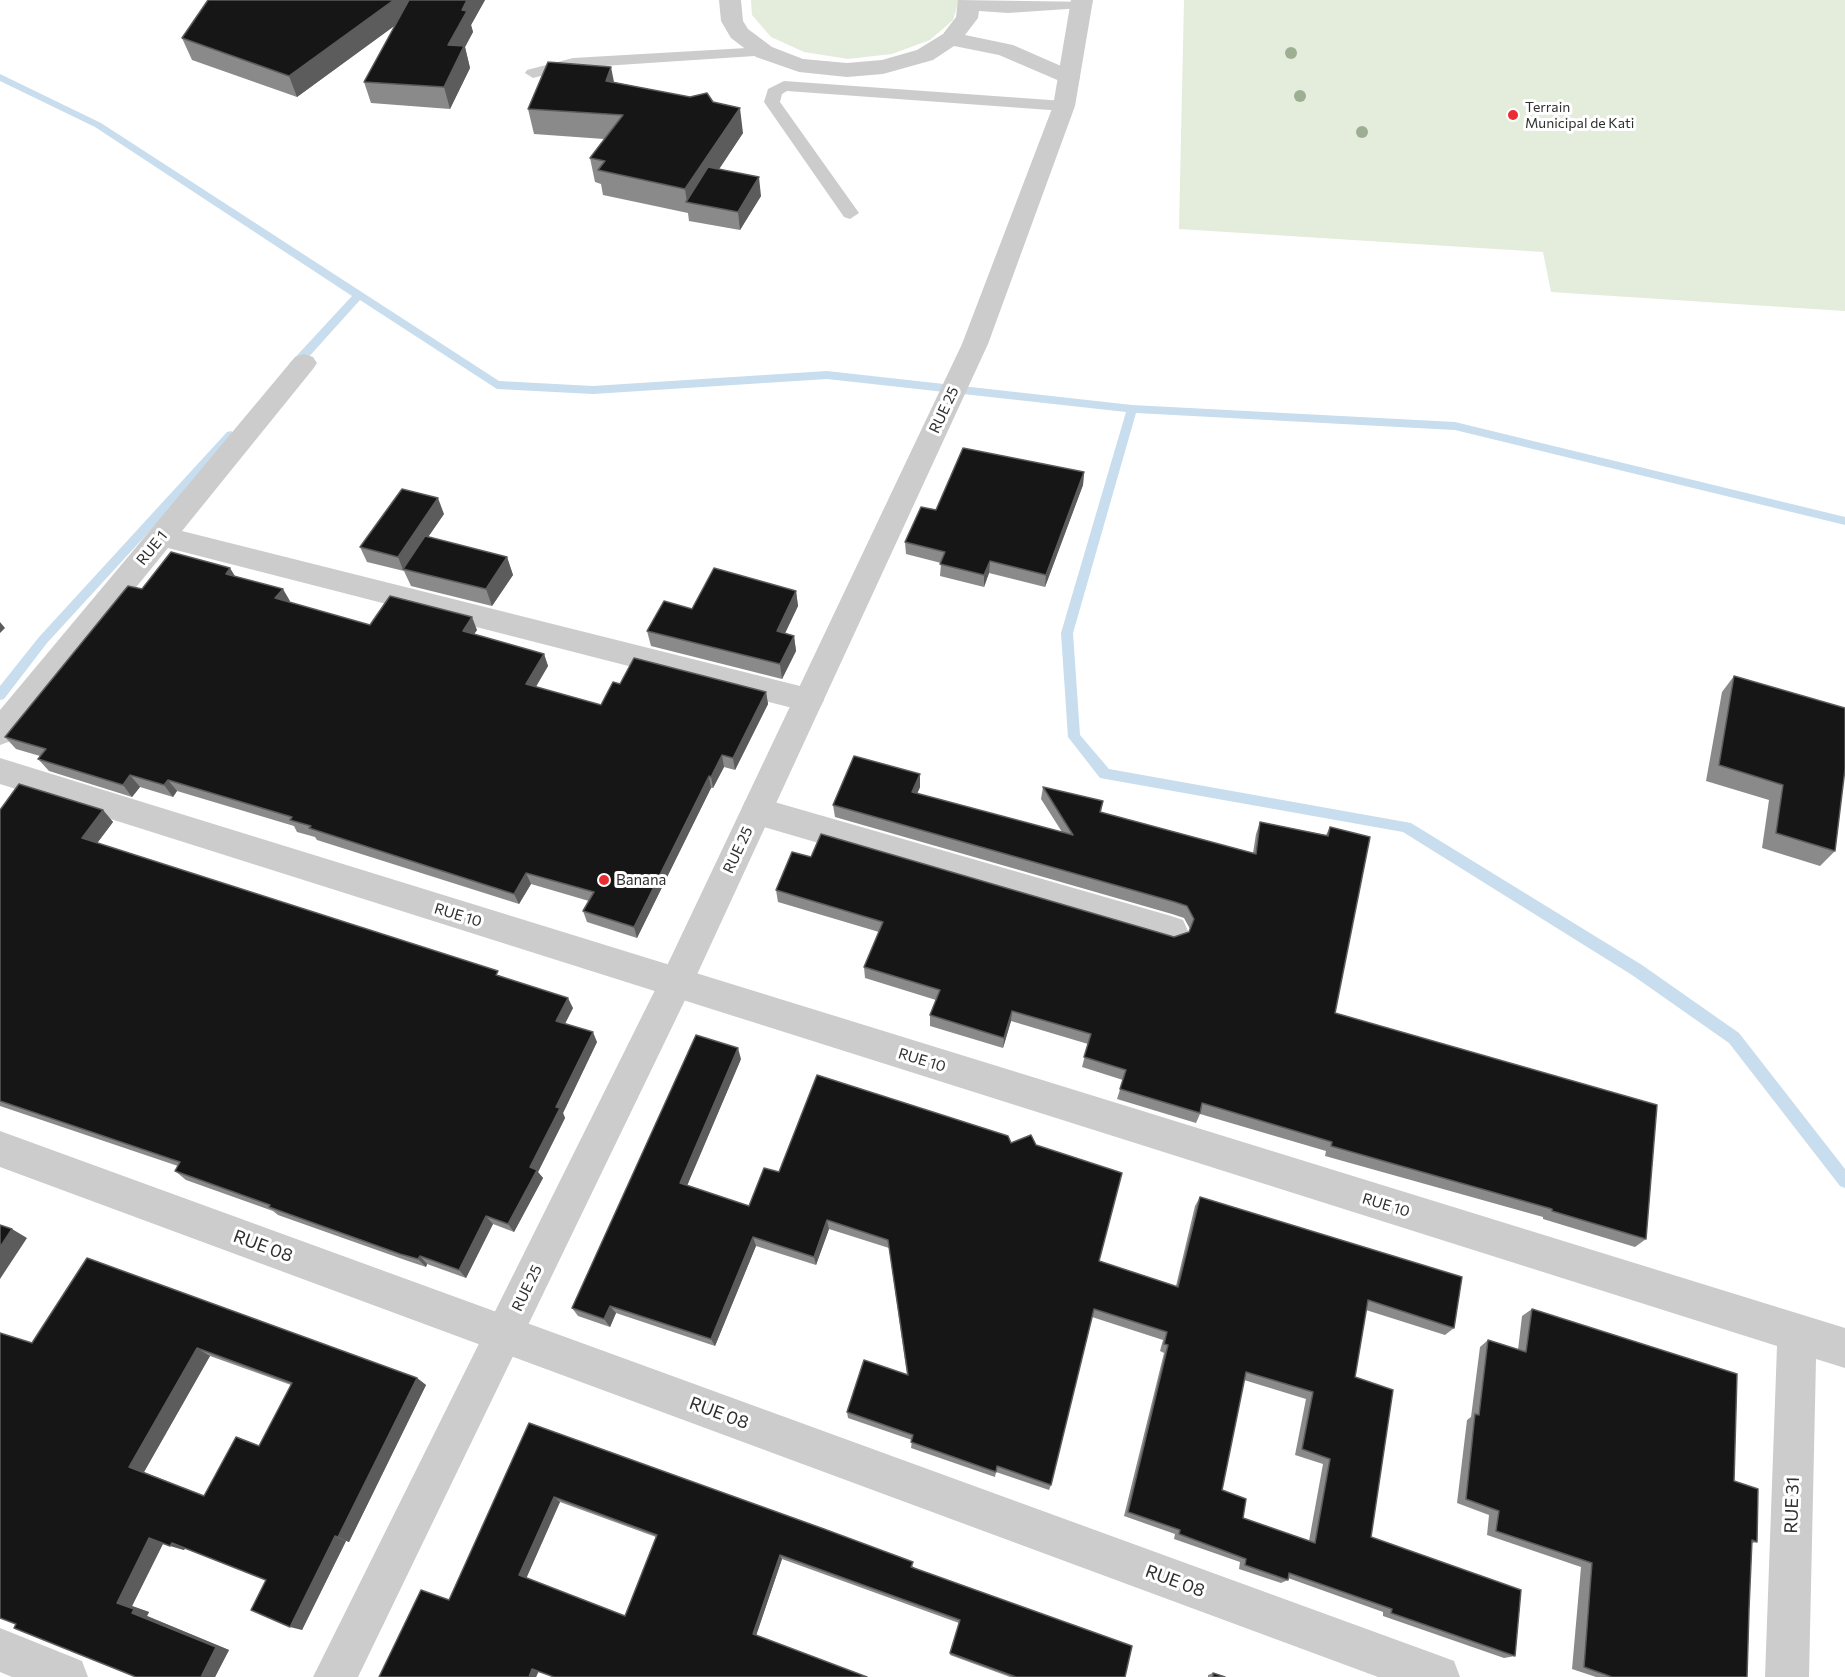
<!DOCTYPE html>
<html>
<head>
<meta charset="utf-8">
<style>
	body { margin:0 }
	canvas { display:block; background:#fff }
</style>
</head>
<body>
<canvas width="1845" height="1677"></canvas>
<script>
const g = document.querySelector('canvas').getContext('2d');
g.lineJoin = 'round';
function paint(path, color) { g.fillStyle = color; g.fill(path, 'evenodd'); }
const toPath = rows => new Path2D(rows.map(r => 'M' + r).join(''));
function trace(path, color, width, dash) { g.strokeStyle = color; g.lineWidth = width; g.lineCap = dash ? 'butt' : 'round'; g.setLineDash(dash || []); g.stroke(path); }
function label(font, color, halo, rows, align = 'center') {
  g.font = font + ' Commissioner,sans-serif'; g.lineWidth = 6; g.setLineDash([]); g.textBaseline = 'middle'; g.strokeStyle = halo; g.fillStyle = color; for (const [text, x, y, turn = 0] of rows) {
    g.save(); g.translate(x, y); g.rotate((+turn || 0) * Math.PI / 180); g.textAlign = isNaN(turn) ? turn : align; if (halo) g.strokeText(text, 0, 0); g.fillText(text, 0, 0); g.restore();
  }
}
const green = toPath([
	[751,0,959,0,953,20,930,40,892,54,848,59,804,52,771,37,752,15],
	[1184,0,1845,0,1845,311,1551,292,1543,252,1179,229]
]);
const stream = toPath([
	[0,74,101,123,499,381,593,386,827,371,1132,405,1455,422,1845,517,1845,525,1455,430,1136,413,1073,633,1080,735,1109,769,1411,823,1642,965,1739,1033,1845,1169,1845,1188,1840,1186,1729,1043,1632,975,1403,832,1100,778,1068,737,1061,633,1126,412,827,379,593,394,497,389,360,300,297,370,289,370,289,364,352,296,95,127,0,81,0,74],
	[231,431,237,435,235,438,47,643,4,699,0,700,0,686,39,637,227,432,231,431]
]);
const service = toPath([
	[764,47,770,49,772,52,770,55,573,68,533,78,525,73,527,70,573,58,764,47],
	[784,81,1064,101,1072,106,1064,111,787,91,782,94,780,102,859,213,850,219,844,217,764,102,768,89,784,81]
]);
const minor = toPath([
	[719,0,741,0,743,21,748,29,772,47,803,59,847,63,882,60,917,50,943,34,956,17,958,0,1093,2,1090,7,1082,8,1008,13,979,11,978,18,965,35,1013,45,1077,73,1080,78,1077,83,1069,85,999,55,954,46,933,60,883,74,847,77,799,72,756,57,731,38,721,21,719,0],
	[304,354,313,357,317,363,313,369,182,531,808,688,819,691,824,700,819,709,808,712,168,548,11,741,0,745,0,710,295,357,304,354],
	[0,758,1845,1328,1845,1368,1816,1359,1809,1677,1765,1677,1777,1346,0,784,0,758],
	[757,797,1171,916,1183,920,1188,931,1183,942,1171,946,757,825,745,821,741,811,745,801,757,797],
	[0,1131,1438,1655,1454,1661,1460,1677,1378,1677,0,1167,0,1131],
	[0,1628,82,1661,88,1677,12,1677,0,1672,0,1628]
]);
const tertiary = toPath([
	[1071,0,1093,0,1075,106,988,344,688,994,358,1677,313,1677,664,972,962,344,1053,106,1071,0]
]);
const trees = [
	[1291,53],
	[1300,96],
	[1362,132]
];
const wall = toPath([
	[208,0,485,0,471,25,473,32,465,47,470,68,450,109,371,103,364,82,395,25,297,97,192,60,182,38],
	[614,82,713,102,743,133,719,169,761,196,740,230,689,221,688,213,603,195,601,184,595,182,590,158,604,139,534,134,528,109],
	[1084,472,1083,485,1045,587,989,573,984,587,940,576,941,563,906,554,905,542,936,510],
	[444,514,428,537,507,557,513,575,492,606,411,586,404,571,367,562,360,547],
	[235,576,289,602,370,625,477,630,474,634,544,654,548,666,536,687,601,705,620,684,766,692,768,704,735,770,724,767,713,788,711,788,637,938,587,922,583,911,589,901,531,884,519,904,317,840,315,837,297,832,294,826,177,791,173,797,140,787,132,797,49,771,38,759,40,756,16,749,5,737,142,589],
	[796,591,798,606,785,633,794,636,796,651,782,679,651,646,647,631,692,609],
	[1734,676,1835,851,1820,866,1762,848,1769,800,1706,781,1722,692],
	[920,774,920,787,917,794,1062,832,1041,799,1043,787,1103,801,1101,812,1253,853,1256,834,1260,822,1326,835,1330,827,1335,1013,1646,1239,1635,1247,1543,1219,1543,1217,1325,1156,1326,1151,1200,1114,1196,1123,1117,1099,1123,1080,1082,1067,1088,1044,1011,1021,1003,1048,930,1026,930,1015,936,1000,865,978,864,967,879,932,778,902,776,890,811,857,1174,937,1189,932,1190,929,1184,918,1172,914,835,817,833,805],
	[0,810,103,810,113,822,97,843,501,976,573,1008,565,1024,597,1042,563,1113,565,1118,538,1172,543,1178,514,1232,493,1224,466,1278,427,1264,426,1267,408,1261,278,1215,273,1211,186,1180,175,1171,178,1166,0,1106],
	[741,1059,687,1185,749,1206,779,1172,1011,1143,1036,1145,1099,1261,1176,1286,1195,1206,1200,1197,1454,1328,1445,1335,1366,1310,1355,1377,1371,1537,1515,1656,1504,1658,1383,1616,1383,1612,1288,1578,1288,1580,1281,1583,1239,1569,1240,1562,1174,1539,1175,1534,1124,1516,1164,1353,1160,1351,1163,1340,1092,1317,1051,1485,1049,1490,996,1472,995,1477,911,1448,912,1440,848,1418,847,1412,907,1375,889,1248,829,1229,816,1265,756,1246,715,1346,616,1313,610,1327,578,1316,572,1308],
	[1244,1380,1306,1399,1295,1455,1323,1464,1309,1541,1243,1518,1222,1490],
	[87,1258,417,1378,426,1385,349,1542,346,1541,302,1630,266,1580,185,1548,184,1550,163,1543,132,1606,149,1612,147,1616,229,1650,215,1677,136,1677,16,1624,32,1343],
	[210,1356,291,1385,259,1446,204,1496,144,1472],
	[1532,1309,1734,1481,1757,1542,1752,1543,1749,1609,1747,1677,1596,1677,1572,1669,1581,1567,1487,1535,1489,1515,1457,1503,1467,1420,1471,1417,1480,1347,1488,1340,1518,1350,1522,1316],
	[529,1423,913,1566,913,1567,1125,1677,1010,1677,950,1655,959,1623,782,1559,756,1635,539,1671,536,1677,379,1677,450,1600],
	[560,1502,656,1537,625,1616,526,1578],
	[1213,1673,1225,1677,1208,1677,1208,1675]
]);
const shadedWall = toPath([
	[394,0,425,0,426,3,297,97,289,76],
	[467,0,485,0,471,25,473,32,465,47,470,68,450,109,444,87,448,45,462,10],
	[611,67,616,92,606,81],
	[740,108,743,133,696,204,687,202,685,189],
	[759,177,761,196,740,230,738,212],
	[1084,472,1083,485,1045,587,1046,575],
	[438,498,444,514,406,569,403,569,404,572,398,557],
	[507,557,513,575,492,606,486,589],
	[990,561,989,573,984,587,984,575],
	[230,568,238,581,226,574],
	[283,589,290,601,283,611,275,598],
	[796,591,798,606,779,646,777,631],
	[472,617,477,630,468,643,463,631],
	[0,622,5,628,0,633],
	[794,636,796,651,782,679,780,664],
	[544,654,548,666,530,696,526,684],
	[766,692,768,704,735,770,733,758],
	[722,755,724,767,713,788,711,777],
	[920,774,920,787,912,805,912,792],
	[130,775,140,787,132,797,123,785],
	[709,776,711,788,637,938,634,927],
	[168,780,177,791,173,797,164,785],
	[103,810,113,822,92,850,82,838],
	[526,873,531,884,519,904,514,894],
	[568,998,573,1008,561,1031,556,1021],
	[1012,1011,1011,1021,1003,1048,1004,1038],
	[593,1032,597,1042,563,1113,565,1118,538,1172,543,1178,514,1232,508,1224,530,1167,556,1107],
	[738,1048,741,1059,684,1193,680,1183],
	[486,1216,493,1224,466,1278,459,1270],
	[827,1220,829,1229,816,1265,814,1257],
	[12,1229,27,1238,0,1279,0,1247],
	[753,1237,756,1246,715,1346,711,1339],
	[420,1256,427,1264,426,1267,418,1259],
	[610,1306,616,1313,610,1327,604,1319],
	[197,1348,210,1356,144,1472,129,1467],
	[417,1378,426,1385,349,1542,338,1537],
	[554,1497,560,1502,526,1579,519,1575],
	[335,1536,346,1541,302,1630,290,1627],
	[149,1538,164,1542,132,1606,149,1612,147,1616,229,1650,215,1677,201,1677,132,1613,117,1603],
	[172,1543,186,1547,184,1550,170,1546],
	[780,1555,782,1559,756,1636,753,1634],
	[532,1669,539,1670,536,1677,529,1677]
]);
const building = toPath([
	[208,0,394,0,289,76,182,38,208,0],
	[409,0,467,0,462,10,467,11,448,45,464,46,444,87,364,82,409,0],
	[548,62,611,67,606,81,690,97,707,93,713,102,740,108,685,189,598,170,605,161,590,158,623,115,528,109,548,62],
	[708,167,759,177,738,212,686,202,708,167],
	[963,448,1084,472,1046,575,990,561,984,575,940,564,945,552,905,542,921,507,936,510,963,448],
	[402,489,438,498,398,557,360,547,402,489],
	[425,536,507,557,486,589,403,569,425,536],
	[171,552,230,568,226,574,283,589,275,598,370,625,390,596,472,617,463,631,544,654,526,684,601,705,613,682,620,684,634,658,766,692,733,758,722,755,711,777,709,776,634,927,583,911,594,892,526,873,514,894,309,828,311,826,290,820,292,817,168,780,164,785,130,775,123,785,38,759,46,749,5,737,128,586,142,589,171,552],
	[714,568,796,591,777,631,794,636,780,664,647,631,664,601,692,609,714,568],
	[1734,676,1845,708,1845,769,1835,851,1776,833,1783,785,1719,765,1734,676],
	[854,756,920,774,912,792,1073,835,1043,787,1103,801,1100,812,1256,854,1260,822,1328,836,1330,827,1370,837,1335,1013,1657,1105,1646,1239,1552,1211,1552,1209,1331,1146,1332,1142,1202,1103,1200,1113,1120,1089,1126,1070,1084,1057,1091,1034,1012,1011,1004,1038,930,1015,940,990,864,967,883,922,776,890,792,852,811,857,821,834,1174,937,1189,932,1194,919,1187,906,1175,902,833,805,854,756],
	[19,784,103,810,82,838,498,971,496,975,568,998,556,1021,593,1032,556,1107,560,1108,530,1167,537,1170,508,1224,486,1216,459,1270,420,1256,418,1259,400,1254,269,1207,270,1205,175,1171,180,1162,0,1101,0,810,19,784],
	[696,1035,738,1048,680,1183,749,1206,764,1168,779,1172,817,1075,1008,1136,1011,1143,1031,1135,1036,1145,1122,1173,1099,1261,1178,1287,1200,1197,1462,1277,1454,1328,1368,1300,1355,1377,1393,1390,1371,1537,1521,1590,1515,1656,1391,1613,1392,1609,1289,1573,1288,1580,1245,1565,1246,1559,1179,1534,1180,1530,1128,1512,1168,1345,1164,1344,1167,1332,1094,1309,1051,1485,997,1466,996,1472,911,1442,913,1435,847,1412,864,1360,908,1375,888,1240,827,1220,814,1257,753,1237,711,1339,610,1306,604,1319,572,1308,696,1035],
	[1246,1372,1313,1392,1302,1449,1330,1459,1315,1543,1243,1518,1246,1499,1222,1490,1246,1372],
	[0,1225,12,1229,0,1247,0,1225],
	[87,1258,417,1378,338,1537,335,1536,290,1627,251,1610,266,1580,172,1543,170,1546,149,1538,117,1603,134,1609,132,1613,216,1647,201,1677,136,1677,14,1628,16,1624,0,1618,0,1333,32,1343,87,1258],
	[197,1348,292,1383,259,1446,236,1437,204,1496,129,1467,197,1348],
	[1532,1309,1737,1374,1734,1481,1758,1489,1757,1542,1752,1540,1749,1609,1747,1677,1612,1677,1584,1667,1592,1563,1496,1531,1499,1511,1466,1499,1475,1414,1479,1415,1488,1340,1526,1352,1532,1309],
	[529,1423,824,1529,913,1562,911,1567,1132,1646,1125,1677,1016,1677,950,1653,960,1620,780,1555,753,1634,867,1677,554,1677,532,1669,529,1677,379,1677,421,1590,449,1600,529,1423],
	[554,1497,657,1535,625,1616,519,1575,554,1497],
	[1213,1673,1225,1677,1213,1677,1213,1673]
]);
const markers = [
	[1513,115,6,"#ea2d32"],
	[604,880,6,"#ea2d32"]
];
const farPoinames = [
	["Terrain",1525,107],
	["Municipal de Kati",1525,123]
];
const streetNames = [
	["RUE 25",944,410,-65],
	["RUE 1",152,548,-51],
	["RUE 25",738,850,-65],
	["RUE 10",458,915,17],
	["RUE 10",922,1060,17],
	["RUE 10",1386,1205,17],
	["RUE 25",527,1288,-64]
];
const poiNames = [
	["Banana",616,880]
];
const nearStreetnames = [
	["RUE 08",263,1246,20],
	["RUE 08",719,1413,20],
	["RUE 31",1792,1505,-88],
	["RUE 08",1175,1581,20]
];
paint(green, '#e4ecdc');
paint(stream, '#c8dded');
paint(service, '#ccc');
paint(minor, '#ccc');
paint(tertiary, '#ccc');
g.fillStyle = '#9eae93';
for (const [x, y] of trees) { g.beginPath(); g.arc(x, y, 6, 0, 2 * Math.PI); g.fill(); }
paint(wall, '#8a8a8a');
paint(shadedWall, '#5c5c5c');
paint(building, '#161616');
trace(building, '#5c5c5c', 1.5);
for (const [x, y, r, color] of markers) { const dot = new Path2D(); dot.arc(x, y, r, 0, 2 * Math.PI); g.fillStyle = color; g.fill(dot); trace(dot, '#fff', 2); }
label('14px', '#2f2f2f', '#fff', farPoinames, 'left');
label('15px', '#2f2f2f', '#fff', streetNames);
label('15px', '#2f2f2f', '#fff', poiNames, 'left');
label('18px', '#2f2f2f', '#fff', nearStreetnames);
</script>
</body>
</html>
